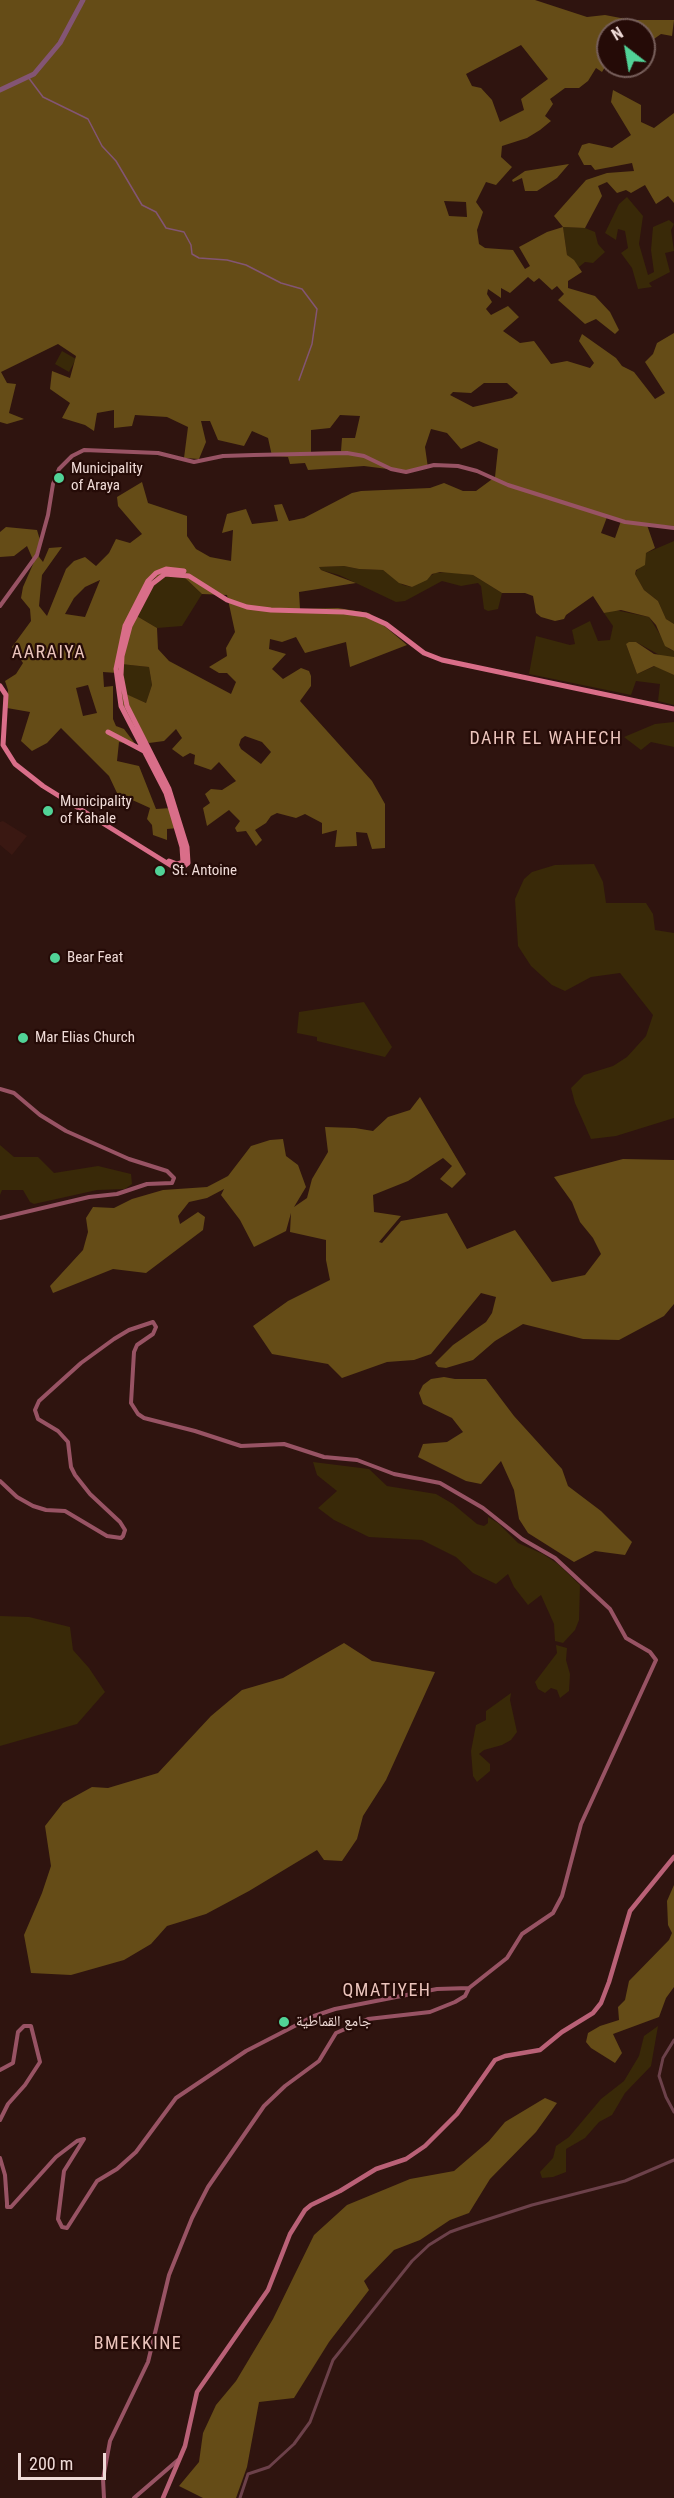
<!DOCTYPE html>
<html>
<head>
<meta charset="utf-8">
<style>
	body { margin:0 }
	#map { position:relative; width:674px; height:2498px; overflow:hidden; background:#2f140f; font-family:"Roboto Condensed",sans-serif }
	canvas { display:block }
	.north { position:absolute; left:596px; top:18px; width:60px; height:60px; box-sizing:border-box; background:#250b07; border:2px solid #765e5a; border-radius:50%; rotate:329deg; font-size:16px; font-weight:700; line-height:24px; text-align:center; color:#efdbd7 }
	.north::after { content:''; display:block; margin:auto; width:21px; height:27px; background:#51d397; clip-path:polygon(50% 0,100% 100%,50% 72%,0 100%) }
	.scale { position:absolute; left:18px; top:2453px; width:88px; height:27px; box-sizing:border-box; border:3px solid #efdbd7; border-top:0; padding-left:8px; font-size:18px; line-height:21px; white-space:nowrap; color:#efdbd7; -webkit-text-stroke:4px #250b07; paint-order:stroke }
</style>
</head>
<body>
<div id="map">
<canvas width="674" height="2498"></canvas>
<div class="north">N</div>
<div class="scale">200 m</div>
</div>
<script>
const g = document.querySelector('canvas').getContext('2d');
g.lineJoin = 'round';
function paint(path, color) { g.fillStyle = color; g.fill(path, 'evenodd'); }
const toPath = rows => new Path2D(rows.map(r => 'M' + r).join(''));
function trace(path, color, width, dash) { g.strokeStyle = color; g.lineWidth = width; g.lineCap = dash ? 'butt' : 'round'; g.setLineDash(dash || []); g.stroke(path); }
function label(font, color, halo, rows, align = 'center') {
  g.font = font + ' "Roboto Condensed","Noto Naskh Arabic",sans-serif'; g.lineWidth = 4.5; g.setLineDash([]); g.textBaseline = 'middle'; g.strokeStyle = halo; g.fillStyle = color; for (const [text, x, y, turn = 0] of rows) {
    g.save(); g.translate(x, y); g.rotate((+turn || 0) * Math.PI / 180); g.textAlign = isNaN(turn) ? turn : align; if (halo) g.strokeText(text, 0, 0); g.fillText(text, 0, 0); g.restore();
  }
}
const built = toPath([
	[3,821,27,836,12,855,0,845,0,822]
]);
const green = toPath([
	[627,197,643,216,639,244,648,275,654,272,651,250,653,227,669,220,674,224,671,230,674,251,665,253,670,272,649,283,652,287,638,289,632,268,621,253,628,248,625,231,618,229,616,240,605,233,619,204],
	[563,227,585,228,595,232,598,244,605,252,593,263,585,262,579,267,567,255],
	[62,351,76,359,69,372,55,364],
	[674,541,674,624,666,619,658,601,644,590,635,574,646,553],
	[344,566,359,569,383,570,403,585,412,587,435,573,448,572,473,575,502,593,498,609,488,611,484,609,481,586,478,583,461,586,442,581,405,601,396,602,339,575,321,570,319,567],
	[163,576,184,577,202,594,182,626,157,628,135,615,150,579],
	[615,610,649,617,669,649,674,651,674,657,663,657,636,642,626,644,637,674,655,666,674,675,674,705,658,701,660,684,636,681,631,695,529,674,536,636,570,645,575,644,572,630,590,621,598,641,610,640,613,626,604,613],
	[121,664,149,667,152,685,146,703,125,694],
	[674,722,674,747,651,742,641,750,624,737,655,724],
	[594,864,603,882,606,903,646,903,653,914,655,930,674,933,674,1118,616,1136,591,1139,575,1103,571,1088,584,1075,613,1066,627,1057,646,1036,653,1015,620,973,591,977,565,991,552,985,531,966,518,946,515,899,524,879,532,872,555,865],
	[364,1002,392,1047,385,1057,317,1041,317,1037,297,1033,299,1012],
	[0,1145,14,1157,38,1157,54,1173,98,1166,131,1174,132,1184,125,1189,97,1190,34,1204,30,1202,23,1190,2,1190,0,1195],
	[313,1462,369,1469,387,1486,436,1494,453,1504,477,1524,484,1526,488,1523,488,1517,498,1523,518,1543,543,1554,558,1564,580,1585,579,1620,575,1630,563,1643,555,1641,554,1624,541,1595,528,1605,514,1587,508,1574,496,1584,473,1573,456,1557,422,1540,369,1537,334,1520,318,1508,337,1491,317,1475],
	[0,1616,29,1617,70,1627,73,1650,89,1668,105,1692,77,1724,0,1746],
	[556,1645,567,1648,566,1660,570,1674,569,1691,560,1698,557,1690,551,1688,545,1693,538,1689,535,1682,557,1653],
	[511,1693,510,1700,517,1732,511,1740,502,1745,484,1750,479,1754,490,1764,490,1771,477,1782,473,1776,471,1751,476,1725,486,1720,486,1711],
	[658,2026,651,2066,625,2093,612,2115,599,2122,585,2138,566,2149,566,2172,553,2177,542,2178,540,2172,553,2158,556,2146,569,2137,601,2099,624,2081,639,2056,644,2036]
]);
const forest = toPath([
	[0,0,535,0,587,17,605,15,631,20,674,20,672,36,661,34,644,46,644,30,608,30,608,62,602,72,596,68,588,81,579,88,565,88,550,99,553,104,545,116,551,121,540,130,527,138,502,146,501,157,512,167,496,185,486,182,476,202,483,212,477,230,479,244,485,248,513,250,525,269,530,266,519,247,547,232,563,227,554,216,586,180,607,173,634,171,632,163,595,170,591,165,584,165,578,154,582,145,589,143,612,148,631,135,611,102,613,90,641,105,641,122,654,128,674,113,674,203,668,196,656,204,645,185,631,193,626,190,617,193,607,182,598,186,602,196,585,228,563,227,567,255,574,260,582,272,568,281,568,288,595,296,610,312,619,330,615,334,596,319,585,324,558,300,564,294,557,286,552,290,539,278,534,282,528,277,510,293,501,288,501,298,488,289,487,294,492,302,486,309,491,315,508,306,519,317,503,331,520,343,534,341,551,364,567,361,590,368,594,363,579,341,582,334,616,358,622,366,634,372,655,399,665,393,645,362,653,354,657,343,674,333,674,526,647,525,655,548,646,553,645,565,636,570,635,574,644,590,658,601,666,619,674,624,674,651,665,646,656,625,649,617,621,610,604,613,593,596,566,615,564,619,555,621,541,617,536,613,533,596,525,593,502,593,473,575,440,572,432,574,427,580,412,587,399,583,383,570,359,569,344,566,319,567,321,570,356,583,299,592,300,609,338,608,369,613,407,645,350,667,346,642,305,653,296,637,282,642,270,639,269,649,286,654,272,669,283,679,301,668,309,671,311,676,311,686,300,701,372,781,385,804,385,848,372,849,367,833,356,832,357,846,335,847,337,830,322,834,322,823,305,814,296,818,277,813,271,816,266,823,255,830,262,840,256,846,246,831,237,832,235,828,240,821,229,810,207,826,203,808,210,803,205,794,211,789,222,790,236,781,219,762,211,770,194,764,195,755,190,753,183,757,172,749,182,738,176,729,164,741,149,743,133,726,123,706,117,673,103,672,104,687,113,686,113,719,116,726,124,729,136,745,119,742,117,761,139,766,156,809,171,808,178,828,167,829,167,840,153,835,152,825,147,819,150,808,117,793,109,776,61,728,47,743,32,751,21,741,30,712,7,708,8,690,5,681,16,674,23,663,12,647,31,621,30,609,21,598,23,587,34,562,27,546,14,556,0,557,0,532,6,527,37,530,40,540,36,553,43,562,49,548,62,547,42,575,39,606,47,616,66,569,74,561,85,557,96,566,109,553,116,539,130,543,142,534,118,506,117,497,142,482,148,503,187,516,187,536,196,549,210,557,231,561,233,530,222,533,227,514,246,509,252,524,278,521,274,505,282,504,289,521,304,518,352,493,361,491,430,488,444,483,463,491,476,491,495,477,498,449,479,441,461,449,447,433,431,429,425,447,428,468,403,471,364,466,308,470,305,463,290,464,288,457,272,456,268,438,252,431,244,446,218,440,210,421,201,421,206,442,199,459,184,458,188,427,167,417,135,415,132,426,114,428,114,410,97,413,94,431,85,425,62,418,70,403,50,389,52,371,70,378,76,356,58,344,1,372,7,383,16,384,9,413,24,419,7,424,0,422],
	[521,45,548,79,521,99,524,110,500,122,492,100,481,88,472,86,466,74],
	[444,201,466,202,467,217,449,216],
	[484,383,507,383,518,393,512,398,473,407,450,395,453,392,471,393],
	[340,415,360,416,355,438,342,438,341,451,311,452,311,430,330,428],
	[607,517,621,521,615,538,601,533],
	[163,576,184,577,202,594,227,595,235,632,226,648,227,656,209,667,219,673,227,673,236,682,231,694,169,661,158,649,157,628,135,615,150,579],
	[100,580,85,617,65,614,74,598,85,587],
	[121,664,149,667,152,685,146,703,126,694],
	[88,685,97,713,83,716,76,688],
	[245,736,262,742,271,752,261,764,241,749,239,745,241,739],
	[569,164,557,178,537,191,525,191,522,178,513,182,512,180,525,171],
	[629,642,636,642,654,654,674,657,674,675,654,666,637,674,626,644],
	[420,1097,466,1174,452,1188,440,1179,452,1166,443,1158,408,1181,373,1195,374,1212,401,1216,379,1242,382,1243,401,1221,447,1213,467,1249,515,1230,552,1282,585,1275,601,1254,593,1238,580,1222,572,1202,554,1177,623,1159,674,1160,674,1304,664,1316,619,1340,583,1339,523,1324,495,1341,473,1360,446,1368,438,1367,435,1363,453,1345,486,1322,492,1313,496,1297,481,1293,431,1354,414,1360,387,1362,342,1378,328,1364,272,1354,253,1326,288,1301,330,1280,326,1260,326,1240,290,1232,291,1213,286,1231,254,1247,240,1220,221,1195,224,1189,207,1198,189,1202,178,1216,180,1224,198,1212,205,1217,203,1230,146,1273,113,1269,53,1293,50,1286,83,1250,88,1232,86,1218,93,1207,114,1208,132,1199,163,1190,207,1187,228,1176,251,1146,270,1140,283,1139,286,1156,298,1165,306,1187,294,1207,307,1198,312,1179,328,1152,325,1127,355,1128,373,1131,388,1117,410,1110],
	[444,1377,455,1379,486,1379,514,1416,562,1469,568,1486,601,1511,632,1542,625,1555,595,1551,574,1562,528,1533,519,1519,514,1490,501,1461,481,1484,466,1481,418,1457,423,1444,447,1442,463,1432,452,1418,423,1404,419,1393,423,1385,431,1379],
	[344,1643,372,1661,435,1672,386,1780,363,1816,357,1839,342,1861,324,1860,317,1850,249,1891,206,1914,167,1926,151,1944,124,1960,71,1975,31,1973,24,1935,42,1893,51,1866,45,1826,63,1803,92,1787,108,1788,158,1773,211,1716,242,1690,283,1678],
	[674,1885,674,1987,666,1998,659,2017,613,2034,622,2053,615,2063,591,2048,586,2042,588,2033,600,2026,619,2020,618,2007,625,2000,629,1981,669,1940,672,1933,668,1925,667,1901],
	[545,2098,557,2103,536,2132,490,2179,469,2213,450,2220,420,2240,394,2250,364,2281,369,2290,329,2342,294,2398,259,2402,247,2467,236,2498,203,2498,179,2486,199,2462,203,2433,216,2405,236,2381,273,2319,314,2235,347,2205,410,2179,454,2171,489,2141,505,2122]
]);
const stream = toPath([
	[28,77,43,97,88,119,102,146,116,161,142,205,156,212,166,228,184,232,191,245,192,254,199,258,227,260,246,265,281,283,302,289,317,309,312,344,299,380]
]);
const river = toPath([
	[0,90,34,74,60,43,83,0]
]);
const tertiary = toPath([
	[674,2040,663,2058,659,2076,666,2097,674,2112],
	[240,2498,248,2474,269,2467,294,2444,310,2422,333,2360,412,2261,429,2245,450,2232,464,2227,532,2205,625,2181,674,2160]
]);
const secondary = toPath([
	[0,606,37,555,48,515,53,484,59,469,72,456,84,450,158,453,194,462,223,456,254,455,347,453,364,456,391,469,406,472,434,465,458,466,477,471,508,485,625,522,674,528],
	[0,1089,14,1093,40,1115,66,1131,129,1159,167,1171,174,1178,172,1183,147,1184,117,1194,89,1197,0,1218],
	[0,1481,17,1497,33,1506,46,1510,65,1511,107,1536,121,1538,123,1536,125,1530,120,1522,90,1494,75,1475,71,1467,68,1442,58,1431,38,1419,35,1410,39,1401,81,1363,114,1339,129,1330,153,1322,156,1327,153,1334,137,1345,134,1352,131,1403,138,1414,144,1418,195,1431,241,1446,284,1444,324,1457,357,1460,394,1474,440,1483,483,1508,522,1539,555,1558,610,1609,626,1638,650,1652,656,1660,581,1824,562,1896,553,1913,522,1934,507,1958,469,1988,465,1996,455,2002,430,2012,368,2019,336,2033,319,2061,285,2086,264,2106,208,2187,192,2218,169,2275,148,2362,110,2441,103,2479,104,2498],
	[0,2070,13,2063,18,2032,24,2026,31,2026,40,2062,25,2085,8,2104,0,2120],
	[0,2158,5,2175,7,2203,7,2207,11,2207,56,2157,77,2141,84,2139,64,2171,58,2219,62,2227,67,2228,97,2181,117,2169,136,2152,176,2098,246,2051,314,2016,335,2009,437,1989,469,1988],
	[134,2498,178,2460]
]);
const primary = toPath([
	[163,2498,185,2446,197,2392,268,2290,290,2234,305,2210,311,2205,340,2191,376,2169,406,2159,425,2146,457,2114,495,2060,505,2056,540,2050,562,2032,593,2013,601,2003,609,1982,630,1911,674,1857]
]);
const motorway = toPath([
	[0,686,6,695,3,745,15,764,43,786,175,868,183,867,188,863,187,847,169,789,127,706,121,675,122,656,130,626,152,584,165,574,189,576,227,600,247,607,271,610,344,612,366,615,386,624,424,653,442,660,674,709],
	[108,732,144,751],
	[169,861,177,864,183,862,182,847,166,793,121,706,116,669,125,626,148,581,156,573,166,569,184,571]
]);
const markers = [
	[59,478,6,"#51d397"],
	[48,811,6,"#51d397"],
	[160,871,6,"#51d397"],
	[55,958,6,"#51d397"],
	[23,1038,6,"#51d397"],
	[284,2022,6,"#51d397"]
];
const poiNames = [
	["Municipality",71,469],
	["of Araya",71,486],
	["Municipality",60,802],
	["of Kahale",60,819],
	["St. Antoine",172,871],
	["Bear Feat",67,958],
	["Mar Elias Church",35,1038],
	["جامع القماطية",296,2022]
];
const quarterNames = [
	["AARAIYA",49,653],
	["DAHR EL WAHECH",546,739],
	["QMATIYEH",387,1991],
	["BMEKKINE",138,2344]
];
paint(built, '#3a1812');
paint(green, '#392908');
paint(forest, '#654c17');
trace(stream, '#835574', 1.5);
trace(river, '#835574', 5);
trace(tertiary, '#6c414a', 3);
trace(secondary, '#985364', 4);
trace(primary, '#ba6177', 4.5);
trace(motorway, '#d96e89', 5);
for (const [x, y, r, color] of markers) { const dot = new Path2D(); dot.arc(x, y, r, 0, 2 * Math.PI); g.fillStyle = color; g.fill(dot); trace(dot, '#250b07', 2); }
label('15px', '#efdbd7', '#250b07', poiNames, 'left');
g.letterSpacing = '1.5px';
label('18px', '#ebc4bc', '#250b07', quarterNames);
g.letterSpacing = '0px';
</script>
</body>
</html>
